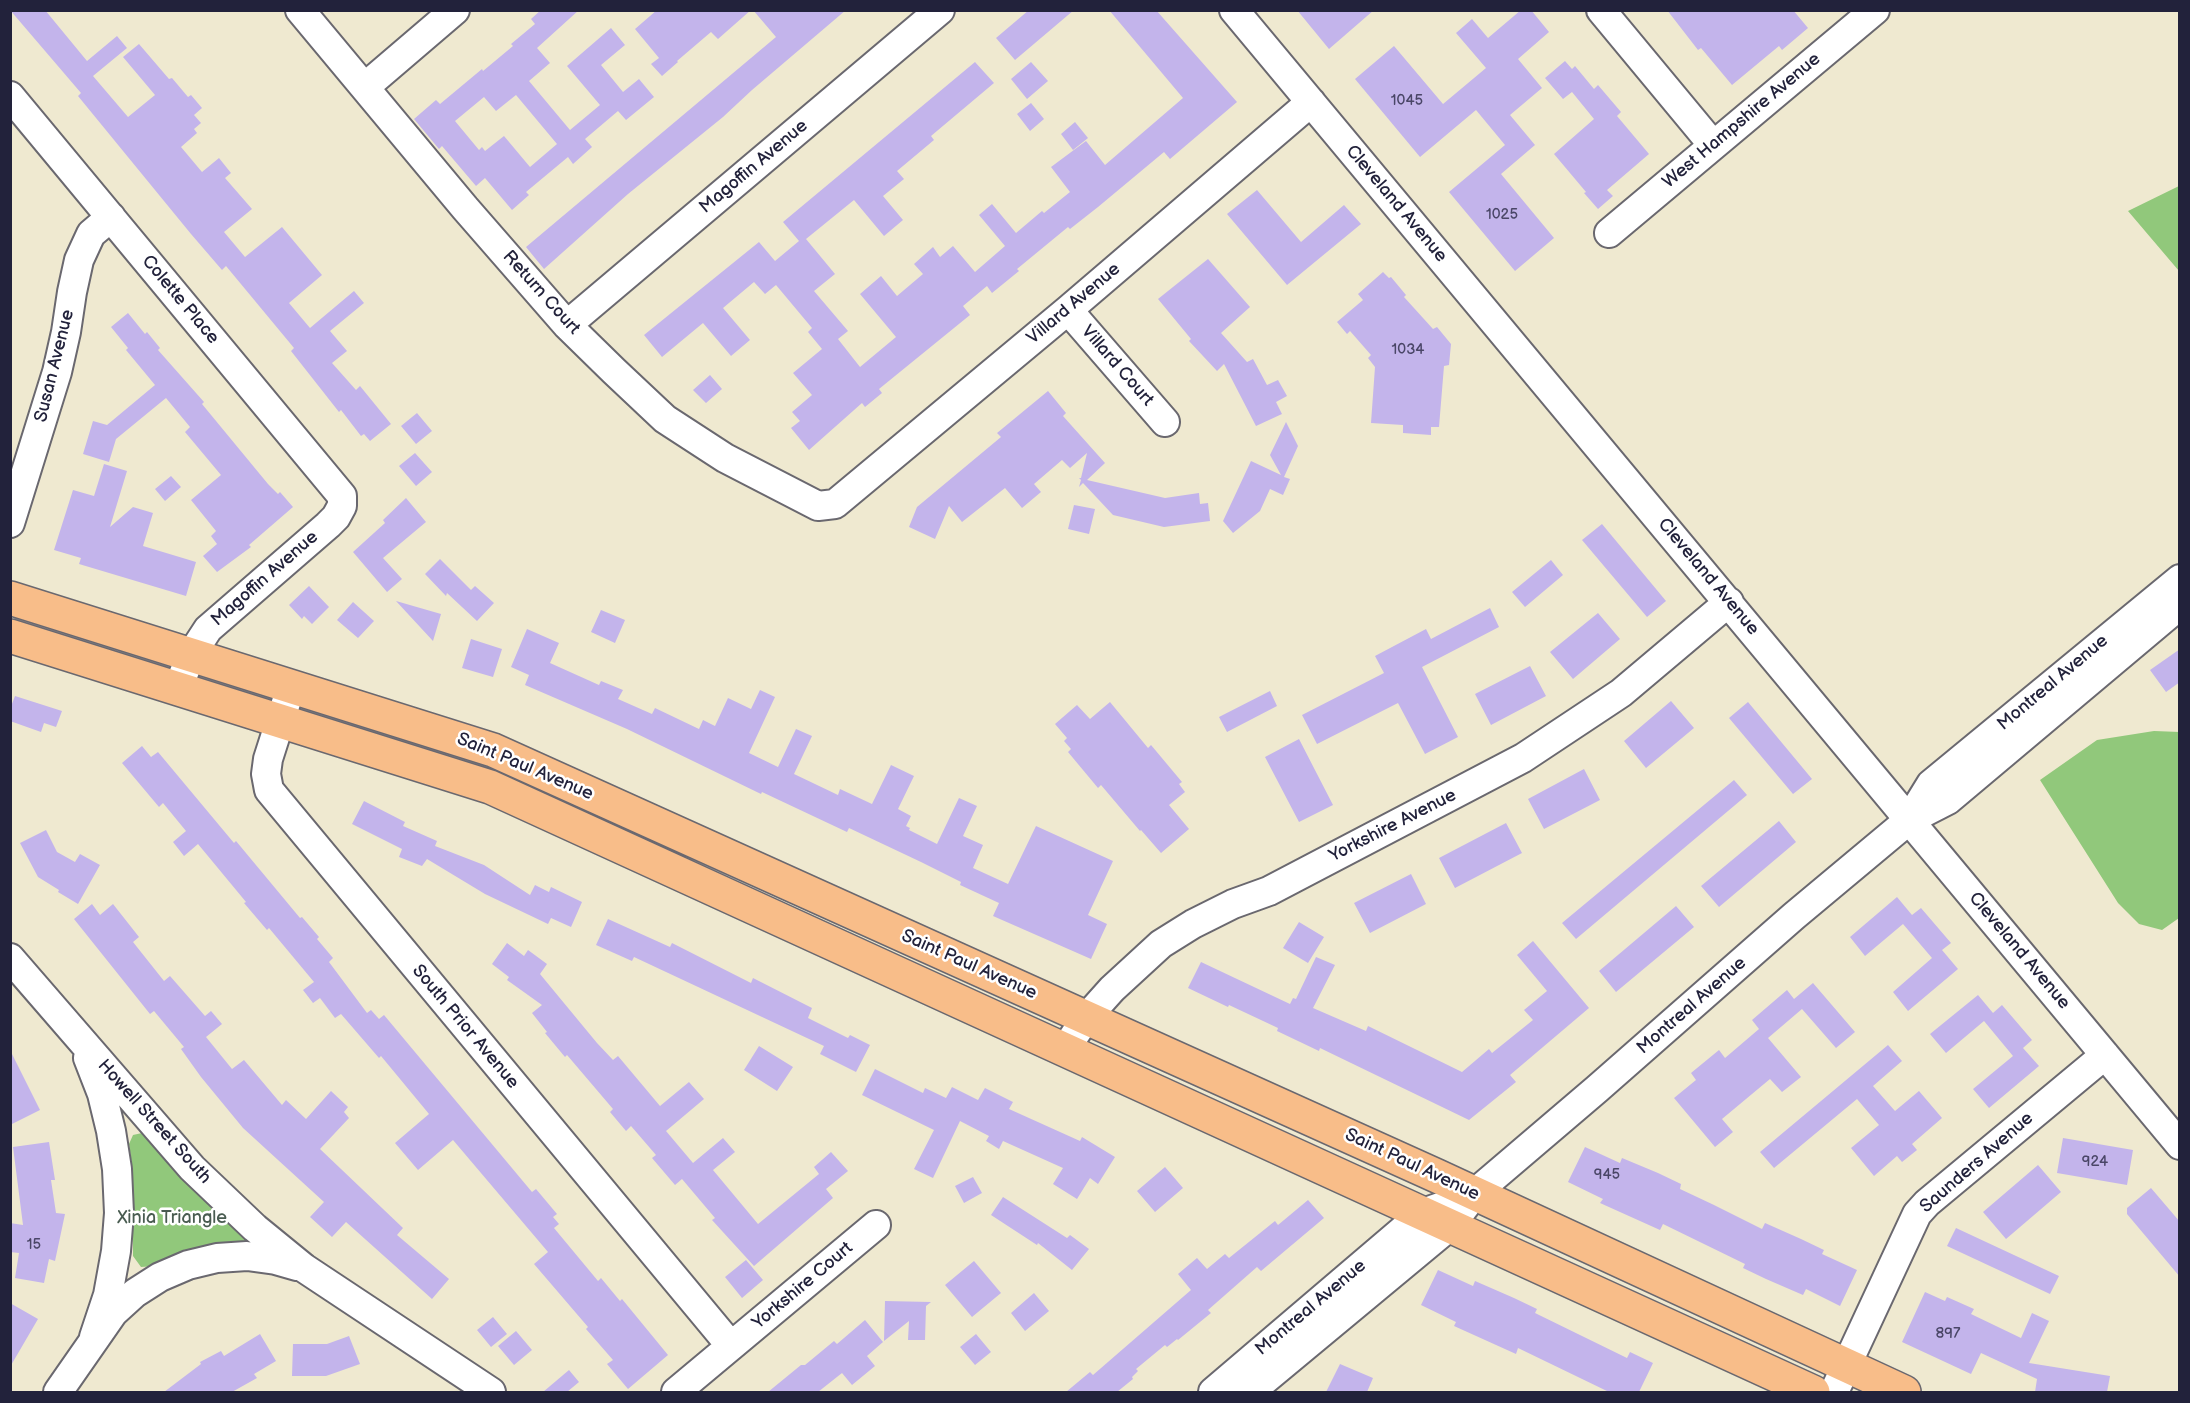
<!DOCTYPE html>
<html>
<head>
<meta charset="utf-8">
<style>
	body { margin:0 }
	#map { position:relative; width:2190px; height:1403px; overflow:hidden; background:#efe9d0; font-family:"Balsamiq Sans",sans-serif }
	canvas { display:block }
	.frame { position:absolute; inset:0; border:12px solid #22223b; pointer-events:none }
</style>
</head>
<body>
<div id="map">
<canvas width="2190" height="1403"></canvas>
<div class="frame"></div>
</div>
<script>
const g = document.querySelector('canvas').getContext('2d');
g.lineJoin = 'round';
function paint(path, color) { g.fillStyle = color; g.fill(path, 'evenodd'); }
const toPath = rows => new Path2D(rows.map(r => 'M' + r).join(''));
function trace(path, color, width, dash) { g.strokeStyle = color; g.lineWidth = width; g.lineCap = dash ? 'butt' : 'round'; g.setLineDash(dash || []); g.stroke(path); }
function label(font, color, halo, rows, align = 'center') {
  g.font = font + ' "Balsamiq Sans",sans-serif'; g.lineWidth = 5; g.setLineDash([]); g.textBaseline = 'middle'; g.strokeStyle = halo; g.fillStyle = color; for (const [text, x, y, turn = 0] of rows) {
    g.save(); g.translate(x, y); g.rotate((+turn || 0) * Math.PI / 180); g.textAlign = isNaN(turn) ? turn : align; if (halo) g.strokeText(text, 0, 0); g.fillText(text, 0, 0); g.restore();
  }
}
const green = toPath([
	[2179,186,2179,271,2128,211],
	[2154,731,2180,732,2179,918,2162,930,2139,924,2118,903,2040,780,2097,740],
	[142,1133,150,1137,247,1234,245,1245,156,1266,141,1267,133,1256,133,1172,129,1144,133,1135]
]);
const building = toPath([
	[10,10,45,10,87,61,117,36,127,48,93,76,128,117,155,95,123,57,139,44,169,79,172,78,188,97,191,95,202,108,194,115,201,123,194,129,197,133,181,147,202,172,219,158,231,173,225,178,252,209,224,232,245,257,282,227,322,275,289,303,310,328,354,291,364,303,330,331,347,351,332,363,356,390,360,386,391,424,370,441,364,434,361,436,341,410,339,412,291,351,294,348,226,266,222,270,191,234,78,96,81,93],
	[541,10,579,10,537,48,550,63,529,81,570,130,600,105,567,66,611,28,625,45,601,65,623,92,639,79,654,97,626,120,618,111,585,139,592,147,573,164,568,157,526,192,529,195,512,210,485,178,476,186,442,146,439,149,414,119,436,100,440,104,482,69,483,71,513,46,511,44,535,24,531,19],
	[516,95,557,144,530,167,504,136,485,151,482,147,479,150,455,121,484,97,496,111],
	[657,10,751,10,718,39,711,32,677,61,678,62,662,76,651,64,659,58,635,29],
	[753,10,846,10,752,90,723,117,628,194,544,269,526,247,776,37],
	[1029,10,1074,10,1015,60,996,38],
	[1109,10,1156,10,1237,102,1170,159,1164,152,1098,207,1070,229,1068,227,1017,269,1019,271,992,293,987,286,963,306,970,315,879,389,882,393,865,407,862,403,809,450,791,428,800,421,792,412,812,395,793,373,822,349,808,332,812,328,776,285,765,294,754,282,723,308,750,340,731,356,703,323,662,357,644,335,759,242,775,261,799,241,783,222,975,62,994,83,931,136,934,140,897,171,904,179,883,196,903,220,884,236,854,200,806,239,835,274,814,291,848,331,838,339,860,367,896,337,860,294,881,276,897,296,923,274,914,264,933,247,940,257,953,246,975,272,1005,246,979,215,992,204,1016,233,1042,211,1044,213,1070,192,1051,167,1086,141,1105,165,1183,98],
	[1297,10,1374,10,1329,49],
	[1521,10,1531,10,1549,32,1518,59,1542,88,1510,115,1535,145,1501,174,1554,238,1515,271,1449,192,1505,145,1476,110,1420,157,1355,79,1394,46,1443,104,1486,68,1456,33,1472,19,1488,38],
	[1667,10,1793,10,1808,28,1782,50,1779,46,1732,85,1701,48,1698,50],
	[1565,61,1572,69,1575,66,1594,89,1598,85,1621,112,1617,116,1649,154,1607,190,1613,196,1598,209,1584,193,1586,192,1554,154,1594,119,1572,92,1563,99,1545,78],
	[1031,62,1048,81,1027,99,1011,79],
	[1031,103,1044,119,1030,131,1017,114],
	[1075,122,1088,138,1073,150,1061,134],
	[1257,190,1301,242,1344,205,1361,224,1287,285,1227,214],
	[1208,259,1250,307,1221,333,1247,362,1253,359,1267,385,1278,380,1287,396,1276,402,1282,414,1256,426,1224,364,1217,371,1189,341,1191,339,1158,299],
	[1383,272,1389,278,1391,277,1406,295,1404,297,1433,329,1437,327,1451,344,1449,365,1444,366,1439,427,1431,427,1431,435,1403,433,1403,425,1371,423,1375,367,1368,358,1371,355,1350,331,1347,334,1337,322,1363,300,1358,294],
	[128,313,145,334,147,332,160,348,158,350,204,402,202,404,268,484,278,494,280,492,293,507,249,545,251,547,217,572,203,556,217,544,211,536,216,531,191,500,221,475,185,432,190,427,166,398,116,439,109,462,83,454,93,421,107,425,155,385,126,350,128,348,111,327],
	[710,375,722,389,706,403,693,390],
	[1048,391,1066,413,1063,416,1105,463,1087,480,1165,498,1199,493,1200,504,1208,503,1210,521,1164,527,1113,515,1083,483,1079,487,1081,480,1079,478,1081,478,1087,453,1070,468,1062,460,1034,484,1041,492,1022,508,1005,488,962,522,949,506,935,539,909,527,917,507,1001,437,997,433],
	[417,413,432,431,416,444,401,426],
	[1286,422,1298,446,1284,477,1290,479,1283,495,1270,489,1260,511,1233,533,1223,521,1251,461,1281,475,1270,455],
	[415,453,432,472,416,486,399,466],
	[104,464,127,471,110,527,133,507,153,513,143,546,196,562,186,596,79,564,81,558,54,550,73,490,94,496],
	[171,476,181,487,165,501,155,489],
	[406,498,426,522,383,558,402,579,387,592,353,552,385,523,383,520],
	[1074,505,1095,509,1089,534,1068,529],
	[1602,524,1666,601,1647,617,1582,540],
	[440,559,471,590,475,586,494,603,477,621,447,593,446,596,425,574],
	[1551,560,1563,575,1525,607,1512,592],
	[309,586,329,607,312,624,304,616,302,619,289,605],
	[396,601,441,614,433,641],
	[353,602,374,621,358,638,337,620],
	[1490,608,1499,627,1422,667,1458,737,1425,754,1398,703,1317,744,1302,715,1384,673,1375,656,1426,629,1431,639],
	[601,610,625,620,615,643,591,632],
	[1598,613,1620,639,1573,679,1550,652],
	[527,629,559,643,550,663,599,685,601,681,623,690,618,699,652,714,655,708,699,729,703,720,715,726,728,698,751,709,760,690,775,697,749,753,778,767,796,729,812,736,794,774,838,795,840,789,872,804,891,765,914,776,898,809,911,816,906,826,910,828,909,830,937,844,959,798,977,806,963,836,983,845,973,868,1008,884,1036,826,1113,861,1088,915,1107,924,1091,959,993,916,999,903,960,885,961,882,921,862,849,828,847,832,762,792,761,794,627,729,525,685,529,675,511,667],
	[471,639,502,649,493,677,462,668],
	[2180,649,2180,682,2166,692,2150,670],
	[1530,666,1546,696,1491,725,1475,694],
	[1270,691,1277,706,1227,732,1219,717],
	[15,696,62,711,56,727,44,723,41,732,10,721,10,709],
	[1671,701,1694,728,1646,768,1624,741],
	[1110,702,1148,748,1151,745,1182,782,1179,784,1185,792,1169,805,1189,829,1161,853,1141,830,1140,831,1101,785,1098,788,1068,752,1071,749,1064,741,1067,738,1055,724,1077,705,1090,719],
	[1748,702,1812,779,1793,794,1729,718],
	[1299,739,1333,805,1299,822,1265,757],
	[142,746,151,757,158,752,234,843,236,841,300,918,302,917,319,937,317,939,333,958,329,962,367,1013,371,1010,379,1019,384,1015,532,1192,536,1189,557,1214,553,1217,559,1224,554,1228,598,1281,601,1278,620,1301,622,1299,668,1355,628,1389,607,1364,613,1360,586,1329,588,1327,534,1264,548,1252,453,1140,418,1170,395,1143,429,1114,381,1056,379,1058,341,1014,335,1018,320,998,313,1003,303,990,314,982,269,928,267,930,244,903,246,902,198,844,184,856,173,842,186,831,163,803,159,807,122,763],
	[1584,769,1600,800,1544,829,1528,799],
	[1734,780,1747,795,1576,939,1562,923],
	[364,801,405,822,403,826,437,841,435,846,484,865,530,895,535,885,549,892,551,887,582,902,571,927,551,918,548,924,485,894,427,859,422,866,399,857,402,849,352,824],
	[1779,821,1796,842,1719,907,1701,886],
	[1506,823,1522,853,1455,888,1439,858],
	[46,830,57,852,75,862,80,854,100,865,78,904,58,892,59,890,38,877,20,843],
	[1411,874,1426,904,1370,933,1354,903],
	[1897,897,1912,915,1921,908,1951,943,1942,950,1958,969,1908,1011,1893,992,1932,958,1903,924,1865,956,1850,937],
	[92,904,100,915,113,904,139,937,133,942,164,981,170,976,205,1016,211,1011,222,1024,206,1037,232,1069,244,1060,282,1105,286,1100,306,1119,331,1091,348,1107,344,1112,349,1118,320,1149,403,1228,397,1235,449,1279,432,1299,346,1222,332,1237,310,1217,324,1202,243,1128,201,1077,181,1049,184,1047,154,1011,150,1014,74,919],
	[1676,906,1694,927,1616,992,1599,971],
	[608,919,670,947,672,943,751,983,753,978,812,1008,808,1018,848,1038,850,1035,870,1045,856,1072,820,1054,824,1046,634,957,632,961,596,945],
	[1299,922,1324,937,1308,963,1283,948],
	[1533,941,1589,1008,1510,1075,1516,1082,1469,1120,1320,1048,1319,1051,1277,1031,1278,1028,1229,1005,1228,1007,1188,988,1201,962,1290,1004,1293,998,1296,999,1316,957,1335,965,1313,1008,1366,1031,1368,1026,1462,1072,1489,1049,1492,1053,1533,1020,1524,1010,1547,991,1517,955],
	[507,943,524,956,528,950,547,964,540,974,597,1043,613,1060,618,1056,660,1106,689,1082,704,1099,666,1131,693,1163,723,1138,735,1152,713,1170,758,1224,819,1174,814,1167,831,1152,848,1171,826,1189,833,1198,754,1266,712,1220,715,1218,682,1179,675,1185,652,1158,656,1155,631,1126,626,1131,610,1112,613,1109,567,1055,565,1057,545,1033,547,1032,532,1013,542,1005,507,980,509,977,492,964],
	[1813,983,1855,1032,1836,1048,1802,1009,1768,1038,1801,1077,1782,1092,1770,1079,1722,1119,1733,1132,1715,1147,1674,1098,1696,1080,1691,1073,1719,1050,1725,1058,1759,1029,1752,1020,1787,990,1794,999],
	[1978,995,1993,1013,2002,1005,2032,1040,2023,1048,2039,1066,1989,1108,1973,1089,2013,1056,1984,1021,1946,1053,1930,1034],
	[1888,1045,1902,1061,1873,1086,1895,1111,1919,1091,1942,1118,1912,1144,1917,1150,1902,1162,1897,1156,1874,1176,1851,1148,1879,1125,1857,1099,1774,1168,1760,1152],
	[759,1046,793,1067,777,1091,744,1070],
	[10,1050,40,1110,10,1125],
	[875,1069,923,1093,925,1088,946,1098,952,1087,978,1100,985,1088,1013,1102,1009,1109,1080,1141,1082,1137,1115,1157,1098,1184,1090,1178,1077,1199,1053,1184,1063,1168,1003,1141,999,1149,986,1141,989,1136,960,1121,933,1178,914,1169,934,1130,862,1095],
	[2063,1138,2133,1150,2127,1185,2057,1173],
	[49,1142,55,1180,51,1180,56,1213,65,1214,55,1261,49,1259,44,1283,15,1278,19,1253,10,1252,10,1223,23,1225,13,1147],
	[1585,1147,1620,1163,1622,1158,1658,1173,1681,1184,1680,1189,1714,1205,1762,1229,1765,1223,1801,1239,1824,1250,1822,1254,1857,1270,1840,1306,1806,1289,1803,1295,1766,1279,1743,1268,1745,1264,1663,1224,1660,1230,1600,1203,1603,1199,1568,1182],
	[2038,1165,2061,1192,2006,1239,1983,1212],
	[1165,1167,1183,1188,1155,1212,1137,1191],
	[973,1177,982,1193,964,1203,955,1186],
	[2151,1188,2180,1222,2180,1277,2127,1214,2127,1208],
	[1003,1197,1067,1238,1070,1235,1089,1249,1072,1270,1038,1243,1037,1245,991,1215],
	[1308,1200,1324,1218,1261,1271,1257,1267,1208,1310,1211,1313,1178,1340,1177,1339,1167,1347,1165,1345,1136,1369,1138,1371,1132,1377,1133,1379,1117,1392,1066,1392,1090,1372,1093,1375,1191,1290,1178,1274,1197,1258,1207,1269,1225,1254,1229,1258,1275,1221,1278,1225],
	[1956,1228,2059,1276,2050,1294,1947,1246],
	[746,1260,763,1280,742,1298,725,1277],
	[974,1261,1001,1293,972,1317,945,1285],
	[1438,1270,1473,1286,1475,1281,1514,1298,1537,1309,1535,1313,1627,1358,1630,1352,1653,1363,1639,1392,1609,1392,1518,1348,1516,1354,1454,1326,1456,1322,1421,1305],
	[1925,1292,1945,1301,1947,1297,1974,1309,1971,1314,2021,1338,2032,1313,2049,1321,2029,1363,2110,1376,2107,1392,2035,1392,2037,1379,1981,1353,1971,1374,1902,1342],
	[1034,1293,1049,1311,1025,1331,1011,1313],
	[885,1301,931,1302,926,1306,925,1340,908,1340,909,1321,884,1341],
	[10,1303,38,1319,10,1367],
	[493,1317,507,1334,491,1347,477,1330],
	[865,1320,883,1342,867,1356,875,1366,852,1385,842,1373,818,1392,768,1392,801,1365,805,1365,834,1341,837,1344],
	[516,1331,532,1350,514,1365,498,1346],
	[260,1334,276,1361,254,1374,257,1378,232,1392,164,1392,201,1364,200,1362,221,1351,224,1356],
	[976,1334,991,1352,975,1365,960,1347],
	[349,1336,360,1364,326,1376,292,1376,293,1344,327,1344],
	[1340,1364,1373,1378,1367,1392,1326,1392],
	[569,1370,579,1382,567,1392,543,1392]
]);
const minor = toPath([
	[300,10,465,208,567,325,614,371,665,419,725,458,818,506,835,504,1068,310,1311,102],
	[1234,10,2180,1145],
	[1601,10,1713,145],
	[365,87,455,10],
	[10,96,342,496,342,506,336,517,328,525,208,629,191,655,178,688],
	[1609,233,1875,10],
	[1068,310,1165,422],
	[567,325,940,10],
	[10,523,57,372,66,332,72,292,79,260,91,234,111,217],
	[291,687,268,759,266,774,269,790,731,1346],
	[1910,818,1931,784,2180,579],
	[10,958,192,1168,255,1228,304,1268,491,1392],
	[1064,1051,1086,1018,1112,989,1161,944,1193,924,1233,904,1269,891,1523,758,1621,693,1729,602],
	[88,1058,102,1094,111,1131,117,1169,119,1213,116,1251,108,1295,94,1337],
	[58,1392,113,1313,135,1293,160,1277,188,1265,217,1258,247,1256,276,1260,297,1266],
	[676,1392,876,1225],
	[1213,1392,1423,1213,1440,1207],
	[1250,1392,1450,1226,1475,1193,1597,1089,1794,916,1909,820,1948,800,2180,605],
	[1834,1392,1917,1214,1927,1203,2105,1055]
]);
const major = toPath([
	[10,598,493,750,1437,1176,1904,1392],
	[10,636,490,787,1813,1392]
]);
const numberNames = [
	["1045",1407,101],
	["1025",1502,215],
	["1034",1408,350],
	["924",2095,1162],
	["945",1607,1175],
	["15",34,1245],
	["897",1948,1334]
];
const streetNames = [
	["West Hampshire Avenue",1742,121,-40],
	["Magoffin Avenue",754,167,-40],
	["Cleveland Avenue",1396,204,50],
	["Return Court",541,293,48],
	["Colette Place",180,300,50],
	["Villard Avenue",1074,304,-40],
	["Susan Avenue",55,366,-76],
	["Villard Court",1117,366,49],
	["Cleveland Avenue",1708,577,50],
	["Magoffin Avenue",265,579,-41],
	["Montreal Avenue",2053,683,-40],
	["Saint Paul Avenue",525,767,23],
	["Yorkshire Avenue",1393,826,-27],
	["Cleveland Avenue",2019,951,50],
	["Saint Paul Avenue",969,965,24],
	["Montreal Avenue",1692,1006,-41],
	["South Prior Avenue",465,1027,50],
	["Howell Street South",154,1122,48],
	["Saunders Avenue",1977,1163,-41],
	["Saint Paul Avenue",1412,1165,25],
	["Yorkshire Court",803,1286,-40],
	["Montreal Avenue",1311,1308,-40]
];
const parkNames = [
	["Xinia Triangle",172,1218]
];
paint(green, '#91c87b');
paint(building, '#c3b4eb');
trace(minor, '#6a686f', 32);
trace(major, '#6a686f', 36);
trace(minor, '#fff', 28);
trace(major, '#f8bd89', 33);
label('15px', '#4a4667', null, numberNames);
label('18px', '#22223b', '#fff', streetNames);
label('18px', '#495c51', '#fff', parkNames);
</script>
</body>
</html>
